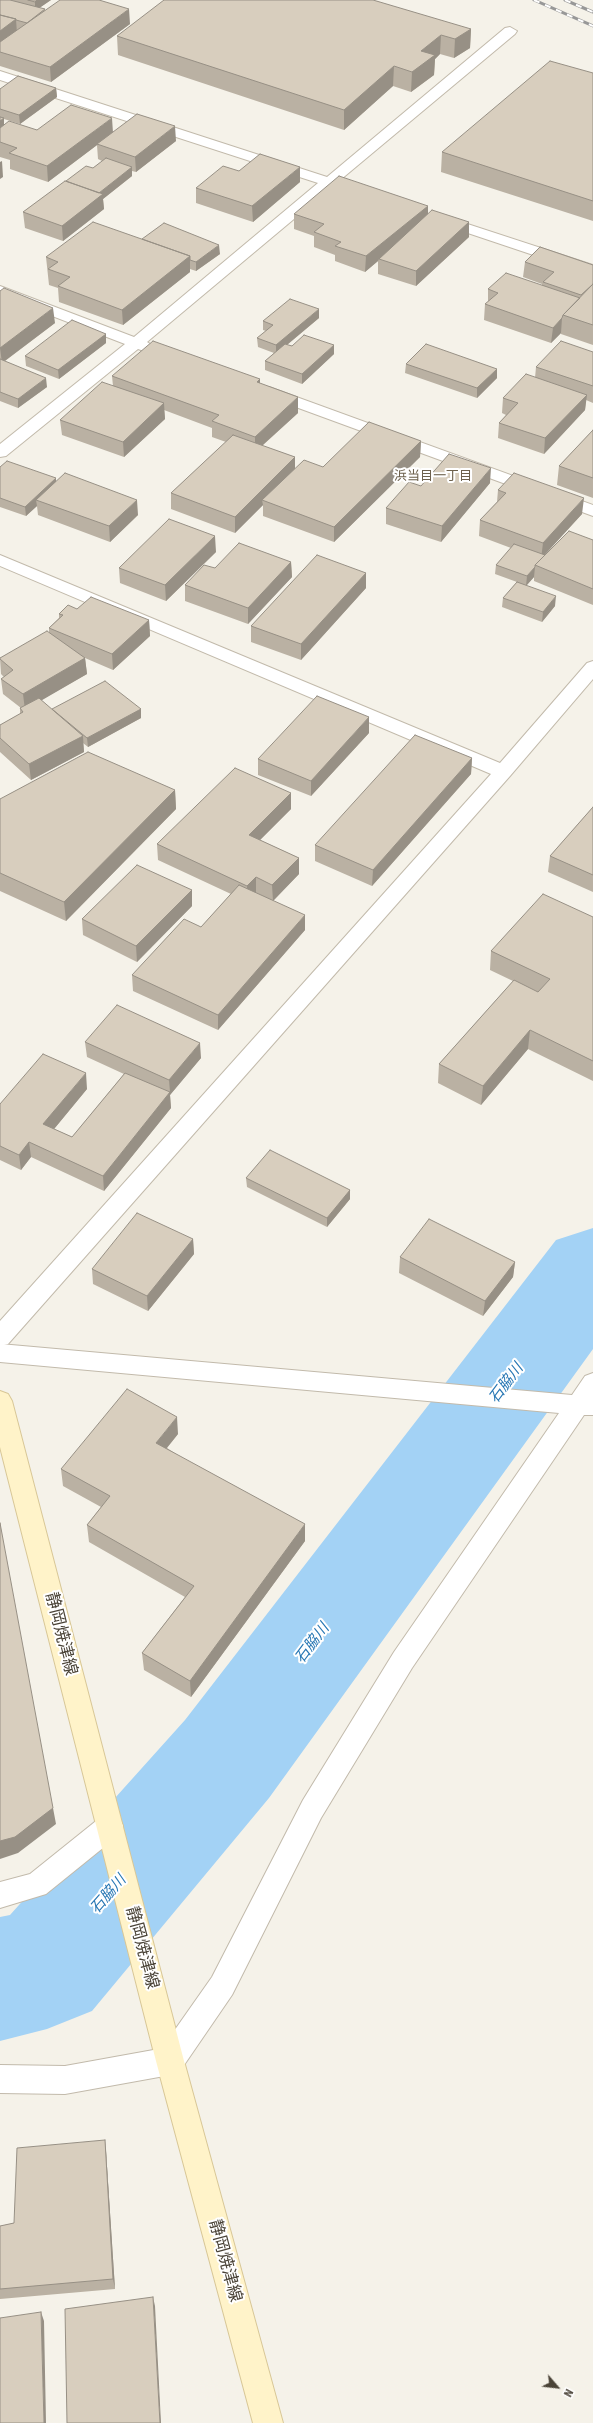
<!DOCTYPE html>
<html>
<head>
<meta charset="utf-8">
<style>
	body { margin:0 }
	#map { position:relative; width:593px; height:2423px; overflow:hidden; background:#f5f2e9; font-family:"Source Sans 3",sans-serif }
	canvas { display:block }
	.north { position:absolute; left:537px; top:2367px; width:40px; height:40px; -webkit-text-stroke:3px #fff; paint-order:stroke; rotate:118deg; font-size:11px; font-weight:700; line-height:16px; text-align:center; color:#4a4337 }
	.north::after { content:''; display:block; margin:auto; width:14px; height:18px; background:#4a4337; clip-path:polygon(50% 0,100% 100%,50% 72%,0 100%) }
</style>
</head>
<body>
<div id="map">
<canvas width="593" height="2423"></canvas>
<div class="north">N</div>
</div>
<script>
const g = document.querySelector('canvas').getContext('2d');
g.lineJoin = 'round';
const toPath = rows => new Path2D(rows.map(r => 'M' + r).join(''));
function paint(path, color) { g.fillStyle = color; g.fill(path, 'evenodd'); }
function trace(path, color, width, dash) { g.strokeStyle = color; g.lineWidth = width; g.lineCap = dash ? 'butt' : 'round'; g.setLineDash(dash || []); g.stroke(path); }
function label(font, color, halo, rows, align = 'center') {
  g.font = font + ' "Source Sans 3","Noto Sans JP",sans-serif'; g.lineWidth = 4; g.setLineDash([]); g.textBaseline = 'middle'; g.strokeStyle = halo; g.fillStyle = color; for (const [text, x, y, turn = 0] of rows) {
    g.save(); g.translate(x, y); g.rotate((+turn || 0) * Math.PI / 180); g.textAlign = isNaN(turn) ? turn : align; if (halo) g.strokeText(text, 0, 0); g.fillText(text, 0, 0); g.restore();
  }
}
const river = toPath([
	[593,1228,593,1349,269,1798,92,2011,47,2029,0,2041,0,1917,10,1915,185,1720,556,1240,593,1228]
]);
const minor = toPath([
	[510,27,517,31,515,34,339,181,345,185,343,188,331,188,147,342,155,347,153,350,147,352,138,349,6,456,0,457,0,444,125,344,0,296,0,286,134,337,318,183,0,80,0,71,327,177,505,28,510,27],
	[440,215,593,265,593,275,435,222,433,219,440,215],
	[269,387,593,505,593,516,263,395,261,392,263,389,269,387],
	[0,555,500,763,587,663,593,661,593,679,510,776,8,1344,0,1346,0,1321,491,774,0,566,0,555],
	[110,1814,119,1817,123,1826,119,1835,46,1894,0,1908,0,1882,30,1874,101,1817,110,1814],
	[170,2047,180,2051,184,2061,180,2071,170,2075,65,2094,0,2093,0,2065,65,2066,170,2047]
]);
const tertiary = toPath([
	[0,1344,572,1395,585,1376,593,1373,593,1415,584,1415,412,1668,321,1818,232,1995,180,2071,170,2075,160,2071,156,2061,160,2051,212,1977,303,1800,394,1652,559,1413,0,1362,0,1344]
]);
const secondary = toPath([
	[0,1391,8,1394,12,1401,184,2061,283,2423,253,2423,156,2061,0,1447,0,1391]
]);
const rail = toPath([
	[534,0,593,26],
	[565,0,593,12]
]);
const wall = toPath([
	[0,0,51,0,39,8,45,10,130,24,51,82,0,66],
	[471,29,470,48,454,58,440,54,435,59,434,75,411,92,393,86,344,130,118,55,117,36],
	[593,73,593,221,441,172,442,152],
	[56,88,57,97,20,124,4,119,4,125,37,130,113,132,176,141,136,172,132,171,132,176,103,199,104,209,63,241,25,228,23,212,66,181,93,168,102,161,98,159,97,145,48,182,10,169,10,160,0,157,0,89],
	[239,171,300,182,253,222,196,203,196,188],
	[428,206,428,214,469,222,469,237,416,286,378,274,378,261,365,272,335,261,335,255,314,247,314,236,294,229,294,214],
	[142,239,220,254,196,271,190,269,190,272,123,325,59,302,58,288,49,285,46,257],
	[525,262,593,265,593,345,561,334,561,333,551,343,484,320,485,304,488,302,488,289,542,285,542,284,523,277],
	[0,291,55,323,5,361,47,387,18,408,0,401],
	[319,318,287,345,292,346,334,354,302,384,265,370,265,361,274,353,258,347,257,338,266,331,263,330,263,321],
	[106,334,106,343,59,379,26,366,25,356],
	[593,352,593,403,586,400,585,410,544,454,498,438,499,423,506,415,502,413,503,398,535,378,536,367],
	[406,364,497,378,477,398,405,373],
	[112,376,260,384,298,413,262,446,295,457,295,469,323,467,421,441,420,457,334,542,263,516,263,505,235,533,171,509,171,493,226,442,212,437,212,428,164,410,165,419,124,457,62,435,60,420,113,386],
	[593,430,593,498,557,485,559,466],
	[0,467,56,482,138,515,110,542,38,515,37,506,26,516,0,507],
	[490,483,441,542,386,524,386,508,421,486],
	[498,490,582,514,544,555,593,540,593,605,534,581,534,577,526,586,555,606,542,622,502,607,503,598,517,582,495,574,496,565,511,548,479,536,480,520,497,502],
	[216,552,166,601,120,583,119,568],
	[291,562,292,577,248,624,185,601,185,585,215,568],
	[366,573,366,588,301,660,251,642,251,626],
	[77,609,149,620,150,636,113,670,85,658,87,674,41,700,52,710,141,709,141,718,88,747,83,743,84,752,31,780,0,752,0,725,20,714,20,708,21,708,3,694,1,679,4,677,1,674,0,658,49,633,49,628,59,618,59,614],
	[369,733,311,796,258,775,258,759],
	[472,758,471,774,372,886,315,861,315,845],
	[175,790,176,809,66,921,0,891,0,799],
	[291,793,291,809,260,840,299,858,299,874,273,901,305,930,218,1030,133,991,132,975,201,927,231,894,158,860,157,844],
	[593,807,593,892,548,872,550,856],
	[192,906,137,962,83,935,82,919],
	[593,917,593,1081,528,1049,481,1105,438,1083,439,1064,513,981,490,970,491,951],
	[85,1042,201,1058,170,1095,171,1108,104,1191,31,1157,21,1170,0,1160,0,1104,87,1089,54,1129,72,1137,124,1074,87,1057],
	[246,1178,350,1190,350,1199,327,1227,247,1187],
	[193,1239,194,1254,148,1311,93,1284,92,1269],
	[400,1257,515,1262,513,1277,483,1316,399,1273],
	[178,1434,167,1448,305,1541,191,1697,144,1670,142,1653,185,1597,89,1542,87,1525,101,1507,63,1486,61,1469],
	[105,2140,106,2151,115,2289,0,2299,0,2226,14,2223]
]);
const shadedWall = toPath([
	[37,0,51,0,35,11,35,2],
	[129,9,130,24,51,82,50,67],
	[16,19,17,34,0,47,0,31],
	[471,29,470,48,454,58,455,39],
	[441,35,440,54,435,59,434,75,411,92,412,72,421,51],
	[394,66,393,86,344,130,344,110],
	[56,88,57,97,20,124,19,115],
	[4,118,4,127,0,130,0,121],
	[112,118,113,133,48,182,47,166],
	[175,126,176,141,136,172,135,157],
	[2,161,3,177,0,179,0,162],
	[132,167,132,176,103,199,104,209,63,241,62,226,98,194],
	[300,167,300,182,253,222,252,206],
	[428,206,428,221,379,259,378,261,365,272,366,256],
	[469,222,469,237,416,286,416,271],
	[219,245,220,254,196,271,196,262],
	[190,256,190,272,123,325,122,310],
	[53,308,55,323,2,363,0,348],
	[319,309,319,318,276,354,276,345],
	[562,318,561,333,551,343,553,328],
	[106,334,106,343,59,379,58,370],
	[334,345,334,354,302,384,302,374],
	[497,369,497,378,477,398,477,388],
	[46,378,47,387,18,408,18,399],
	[260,379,260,394,257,382],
	[587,395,585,410,544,454,545,438],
	[298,397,298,413,255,452,255,437],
	[164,403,165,419,124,457,123,442],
	[421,441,420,457,334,542,334,527],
	[295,457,295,473,262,500,263,505,235,533,235,517],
	[491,468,490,483,441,542,442,526],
	[56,478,56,488,36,500,37,506,26,516,25,507],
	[584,498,582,514,541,559,543,543],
	[137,500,138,515,110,542,109,526],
	[215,536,216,552,166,601,165,585],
	[291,562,292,577,248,624,248,608],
	[535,567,534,577,526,586,527,576],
	[366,573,366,588,301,660,301,644],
	[556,596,555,606,542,622,543,612],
	[149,620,150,636,113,670,112,654],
	[85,658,87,674,25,710,23,694],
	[141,709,141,718,88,747,87,738],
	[369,717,369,733,311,796,311,781],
	[83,736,84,752,31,780,29,764],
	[472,758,471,774,372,886,373,870],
	[175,790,176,809,66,921,64,902],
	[291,793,291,809,249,851,249,835],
	[299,858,299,874,273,901,272,885],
	[256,877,256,893,247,902,247,886],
	[192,890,192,906,137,962,136,946],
	[305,915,305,930,218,1030,218,1015],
	[530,1030,528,1049,481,1105,483,1086],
	[200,1043,201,1058,170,1095,171,1108,104,1191,103,1176,170,1092,169,1080],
	[86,1073,87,1089,45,1140,43,1124],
	[29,1142,31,1157,21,1170,19,1155],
	[350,1190,350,1199,327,1227,327,1218],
	[193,1239,194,1254,148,1311,147,1296],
	[515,1262,513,1277,483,1316,485,1301],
	[177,1417,178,1434,157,1460,156,1443],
	[305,1524,305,1541,191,1697,190,1681],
	[53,1808,56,1824,18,1853,0,1859,0,1841],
	[105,2140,106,2151,115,2289,113,2279],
	[153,2297,155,2306,161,2423,160,2423],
	[41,2312,44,2321,46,2423,44,2423]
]);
const building = toPath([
	[0,0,10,0,45,9,27,23,16,20,16,19,0,15,0,0],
	[28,0,37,0,35,2,28,0],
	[60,0,99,0,129,9,50,67,0,52,0,42,60,0],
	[164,0,373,0,471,29,455,39,441,35,421,51,435,55,412,72,394,66,344,110,117,36,164,0],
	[0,15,16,19,0,31,0,15],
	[550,61,593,73,593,201,442,152,550,61],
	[18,76,56,88,19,115,0,109,0,89,18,76],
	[71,105,112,118,47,166,9,153,17,148,0,142,0,128,9,121,37,130,71,105],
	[137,114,175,126,135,157,97,144,137,114],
	[0,117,4,118,0,121,0,117],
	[260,154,300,167,252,206,196,188,223,166,239,171,260,154],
	[106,158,132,167,99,193,66,181,86,166,93,168,106,158],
	[339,176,428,206,366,256,335,246,341,242,314,232,324,224,294,214,339,176],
	[65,181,103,194,62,226,23,212,65,181],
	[432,210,469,222,416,271,379,259,432,210],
	[93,222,190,256,122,310,58,286,70,277,48,269,58,262,46,257,93,222],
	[164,223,219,245,196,262,190,260,190,256,142,239,164,223],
	[540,247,593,265,593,284,581,295,543,282,554,272,525,262,540,247],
	[506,273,580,298,563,315,562,318,553,328,485,304,498,293,488,289,506,273],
	[593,284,593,325,563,315,593,284],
	[4,288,53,308,0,348,0,291,4,288],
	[290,299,319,309,276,345,257,338,273,325,263,321,290,299],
	[72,320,106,334,58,370,25,356,72,320],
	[304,335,334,345,302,374,265,361,285,344,292,346,304,335],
	[153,341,260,379,257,382,298,397,255,437,212,421,219,415,112,376,153,341],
	[561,341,593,352,593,386,536,367,561,341],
	[426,344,497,369,477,388,406,364,426,344],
	[0,359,46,378,18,399,0,392,0,359],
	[526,374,587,395,545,438,499,423,518,403,503,398,526,374],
	[102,382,164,403,123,442,60,420,102,382],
	[369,422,421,441,334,527,262,500,304,460,323,467,369,422],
	[593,430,593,478,559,466,593,430],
	[233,435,295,457,235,517,171,493,233,435],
	[449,454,491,468,442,526,386,508,409,482,421,486,449,454],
	[7,461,56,478,25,507,0,498,0,467,7,461],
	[65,473,137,500,109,526,36,500,65,473],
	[514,473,584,498,543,543,480,520,506,493,498,490,514,473],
	[169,519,215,536,165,585,119,568,169,519],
	[569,531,593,540,593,589,535,565,569,531],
	[239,543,291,562,248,608,185,585,204,565,215,568,239,543],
	[514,544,545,555,535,565,535,567,527,576,496,565,514,544],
	[317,555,366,573,301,644,251,626,317,555],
	[517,582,556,596,543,612,503,598,517,582],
	[91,597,149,620,112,654,49,628,63,615,59,614,68,605,77,609,91,597],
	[47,631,85,658,23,694,1,679,13,670,0,659,0,658,47,631],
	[105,681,141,709,87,738,52,709,105,681],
	[317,696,369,717,311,781,258,759,317,696],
	[39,698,83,736,29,764,0,738,0,725,23,712,20,708,39,698],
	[415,735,472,758,373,870,315,845,415,735],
	[88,752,175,790,64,902,0,873,0,799,88,752],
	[235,768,291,793,249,835,299,858,272,885,256,877,247,886,157,844,235,768],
	[593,807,593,875,550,856,593,807],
	[137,865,192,890,136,946,82,919,137,865],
	[239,885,305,915,218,1015,132,975,184,919,201,927,239,885],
	[543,894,593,917,593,1061,530,1030,483,1086,439,1064,514,980,538,992,550,979,491,951,543,894],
	[117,1005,200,1043,169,1080,85,1042,117,1005],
	[43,1054,86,1073,43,1124,72,1137,125,1073,170,1092,103,1176,29,1142,19,1155,0,1146,0,1104,43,1054],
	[270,1150,350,1190,327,1218,246,1178,270,1150],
	[137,1213,193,1239,147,1296,92,1269,137,1213],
	[429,1219,515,1262,485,1301,400,1257,429,1219],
	[127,1389,177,1417,156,1443,305,1524,190,1681,142,1653,194,1586,87,1525,110,1496,61,1469,127,1389],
	[0,1523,53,1808,15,1837,0,1841,0,1523],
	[105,2140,113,2279,0,2289,0,2226,14,2223,17,2148,105,2140],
	[153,2297,160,2423,67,2423,65,2309,153,2297],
	[41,2312,44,2423,0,2423,0,2318,41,2312]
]);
const farNeighbourhoodnames = [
	["浜当目一丁目",433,477]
];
const waterNames = [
	["石脇川",507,1384,-53],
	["石脇川",313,1644,-53],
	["石脇川",109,1895,-49]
];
const nearStreetnames = [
	["静岡焼津線",60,1634,76],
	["静岡焼津線",141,1948,75],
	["静岡焼津線",224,2261,75]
];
paint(river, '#a3d2f5');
trace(minor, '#c2baab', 2);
trace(tertiary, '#c2baab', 2);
trace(secondary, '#d8c797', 2);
paint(minor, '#fff');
paint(tertiary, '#fff');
paint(secondary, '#fff3c9');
trace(rail, '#989898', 3);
trace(rail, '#fff', 2, [6]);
paint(wall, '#bab1a3');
paint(shadedWall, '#979085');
paint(building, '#d8cebe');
trace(building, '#979085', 1);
label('13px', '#6d614d', '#fff', farNeighbourhoodnames);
label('italic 15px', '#2777b4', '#fff', waterNames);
label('17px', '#4a4337', '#fff', nearStreetnames);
</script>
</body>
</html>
